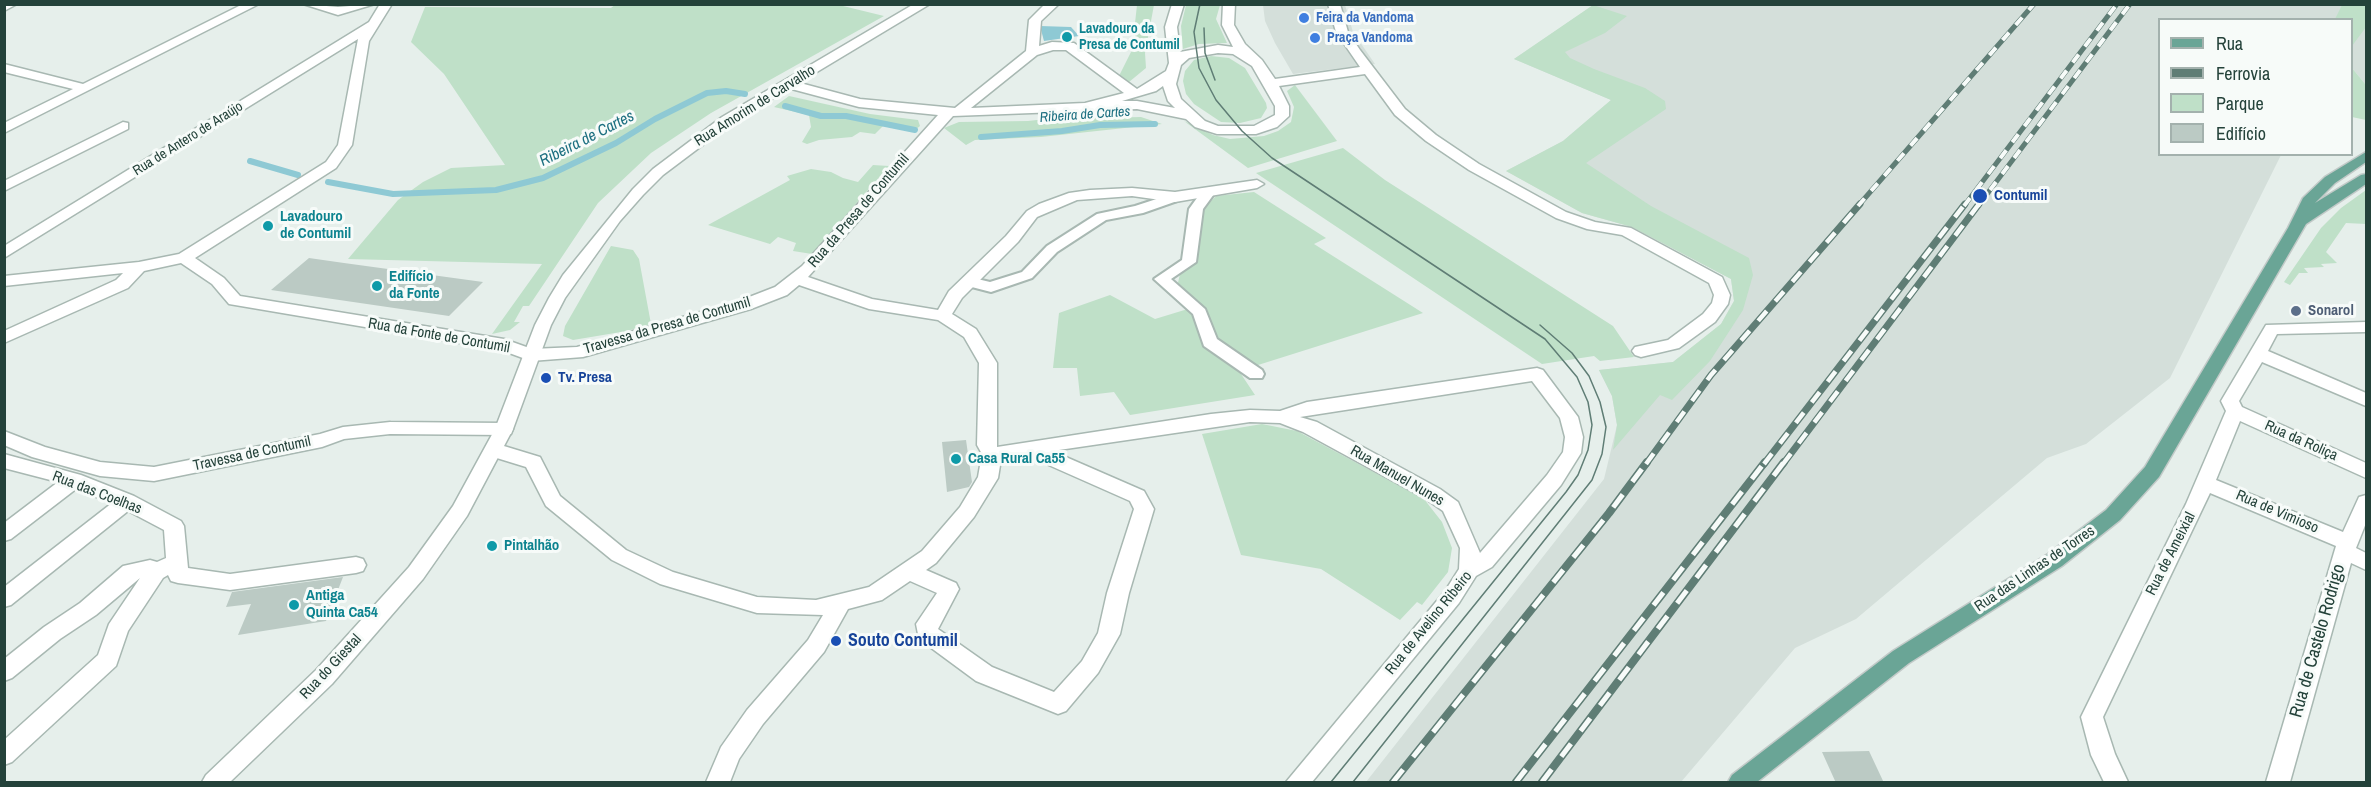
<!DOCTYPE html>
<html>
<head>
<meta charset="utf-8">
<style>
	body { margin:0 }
	#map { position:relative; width:2371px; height:787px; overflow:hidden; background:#e6efeb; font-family:"Archivo Narrow",sans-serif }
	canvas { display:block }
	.frame { position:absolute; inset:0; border:6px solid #24423a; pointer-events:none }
	.legend { position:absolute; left:2158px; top:18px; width:195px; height:138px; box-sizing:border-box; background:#f7fbf9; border:2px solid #a3b1ad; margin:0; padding:8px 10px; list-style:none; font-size:18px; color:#24423a }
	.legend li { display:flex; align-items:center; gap:12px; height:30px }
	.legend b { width:30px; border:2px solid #a3b1ad }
</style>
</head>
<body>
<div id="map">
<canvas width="2371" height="787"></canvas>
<div class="frame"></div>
<ul class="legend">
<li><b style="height:8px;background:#6aa596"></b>Rua</li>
<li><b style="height:8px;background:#5f7d75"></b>Ferrovia</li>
<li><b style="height:16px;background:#bfe0c8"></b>Parque</li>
<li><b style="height:16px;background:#bbcac4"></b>Edifício</li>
</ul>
</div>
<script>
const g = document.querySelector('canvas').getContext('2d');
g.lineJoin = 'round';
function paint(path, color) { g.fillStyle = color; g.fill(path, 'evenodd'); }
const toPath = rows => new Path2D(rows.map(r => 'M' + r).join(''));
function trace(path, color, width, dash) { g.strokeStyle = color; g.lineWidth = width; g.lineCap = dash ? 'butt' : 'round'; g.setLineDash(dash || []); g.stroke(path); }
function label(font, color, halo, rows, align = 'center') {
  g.font = font + ' "Archivo Narrow",sans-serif'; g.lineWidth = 6; g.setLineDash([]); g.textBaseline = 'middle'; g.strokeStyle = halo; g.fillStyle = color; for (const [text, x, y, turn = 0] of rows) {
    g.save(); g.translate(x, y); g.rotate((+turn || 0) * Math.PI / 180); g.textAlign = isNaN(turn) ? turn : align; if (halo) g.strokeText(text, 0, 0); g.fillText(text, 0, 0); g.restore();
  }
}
const built = toPath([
	[1263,5,1345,5,1353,32,1375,64,1293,74,1275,43,1265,21],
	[1590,5,2365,5,2349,19,2160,20,2160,154,2281,155,2170,378,2086,444,2047,458,1856,619,1795,648,1681,782,1366,782,1604,479,1617,425,1612,396,1599,370,1673,362,1721,324,1734,301,1731,279,1632,227,1582,213,1506,171,1563,141,1611,100,1514,59,1592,6],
	[2366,17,2366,85,2352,68,2352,38]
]);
const green = toPath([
	[616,4,839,5,884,16,711,113,651,153,598,203,529,306,523,306,514,322,520,322,510,330,492,334,542,264,348,259,398,200,423,182,451,168,505,165,444,74,411,42,425,7,611,8],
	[1137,5,1154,5,1145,53,1146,68,1129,82,1119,76,1132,50],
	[1186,5,1220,5,1216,19,1227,43,1199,44,1183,49,1181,26],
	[1593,5,1627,16,1605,33,1565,52,1570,58,1594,69,1645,88,1665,101,1666,109,1586,163,1651,206,1749,258,1753,275,1743,310,1710,361,1672,400,1660,395,1613,450,1617,425,1612,396,1599,370,1673,362,1721,324,1734,301,1731,279,1632,227,1582,213,1506,171,1563,141,1611,100,1514,59],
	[2342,5,2366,5,2366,27,2352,46,2352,20,2335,19],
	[1211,56,1229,58,1245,68,1266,103,1267,108,1261,118,1240,123,1221,122,1194,104,1186,94,1183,81,1185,71,1194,60],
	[2352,68,2366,85,2366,120,2352,117],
	[1295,85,1337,141,1248,168,1184,121,1213,135,1230,139,1264,136,1278,131,1291,122,1294,107,1287,91],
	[789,96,870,114,918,120,920,126,914,131,883,126,875,134,860,132,852,137,819,140,807,144,802,142,811,127,809,115,774,107],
	[1099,113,1101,118,1141,117,1162,124,1041,137,975,140,966,145,944,128,959,122,1028,121],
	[1343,148,1385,180,1613,326,1634,357,1600,361,1594,356,1542,364,1256,173],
	[873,165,889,166,812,254,793,251,796,243,778,237,770,244,708,225,790,180,787,176,811,169,831,172,843,178,858,182],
	[2366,190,2366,224,2346,223,2326,252,2337,263,2321,264,2324,267,2304,268,2308,273,2299,273,2290,285,2284,282,2321,228,2341,208],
	[1254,192,1326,238,1314,244,1423,313,1239,371,1255,395,1130,415,1114,392,1080,396,1077,368,1053,368,1059,313,1110,295,1155,319,1191,308,1177,287,1180,274,1195,258,1195,217,1216,196],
	[611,246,633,250,639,259,651,324,627,331,573,340,563,336,565,326],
	[1262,424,1297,431,1424,499,1442,522,1452,548,1448,572,1422,605,1417,602,1400,620,1321,569,1241,555,1202,434]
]);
const water = toPath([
	[1040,26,1071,27,1079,36,1044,41]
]);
const stream = toPath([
	[785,106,821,116,846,116,915,130],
	[981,137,1062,131,1100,125,1155,124],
	[250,161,298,175],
	[328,182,393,194,496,190,543,178,616,143,655,119,707,93,726,91,745,94]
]);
const building = toPath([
	[309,258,344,263,483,282,449,316,271,290],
	[966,440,972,482,969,487,947,492,942,442],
	[343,577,326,621,238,635,251,604,226,607,232,592],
	[1869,751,1884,783,1836,783,1822,752]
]);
const pedestrian = toPath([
	[1207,190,1214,194,1203,209,1196,262,1171,279,1205,309,1217,339,1262,370,1264,374,1262,378,1250,378,1204,346,1193,314,1154,279,1182,260,1189,209,1202,191,1207,190],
	[1175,193,1180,194,1180,200,1143,213,1106,220,1057,252,1032,278,991,292,964,285,962,282,969,277,990,282,1022,272,1047,246,1097,214,1135,206,1175,193]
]);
const minor = toPath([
	[4,4,17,4,4,11,4,4],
	[243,4,259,4,4,133,4,123,73,89,4,72,4,64,83,84,243,4],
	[303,4,338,7,375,4,338,15,303,4],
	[380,4,392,4,369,41,352,145,336,168,195,258,224,278,240,296,504,339,532,349,577,347,739,301,775,287,802,266,938,115,859,107,784,87,784,81,789,80,860,99,955,108,1026,51,1029,20,1045,4,1059,4,1041,21,1039,46,1052,42,1074,43,1137,89,1166,71,1169,63,1165,27,1172,4,1184,4,1177,27,1180,52,1218,45,1233,47,1222,25,1223,4,1235,4,1234,25,1245,44,1262,60,1275,79,1360,67,1336,32,1328,4,1340,4,1348,32,1360,50,1405,109,1436,135,1479,164,1566,212,1595,222,1631,228,1722,277,1730,295,1728,304,1715,322,1679,348,1641,357,1635,355,1632,351,1635,347,1668,340,1703,314,1712,303,1714,295,1709,283,1622,235,1587,229,1556,218,1469,170,1426,141,1395,115,1365,74,1279,86,1289,106,1289,116,1277,127,1256,134,1217,134,1195,127,1186,119,1137,109,953,116,808,277,872,299,938,310,949,291,1006,236,1027,211,1039,204,1069,193,1090,190,1132,188,1175,192,1257,180,1264,184,1257,188,1175,202,1132,196,1077,200,1037,217,1018,242,962,298,952,314,976,329,997,363,997,447,1211,414,1250,410,1280,411,1307,402,1537,368,1543,370,1578,417,1583,437,1581,453,1561,485,1492,567,1476,576,1459,603,1312,782,1286,782,1445,591,1459,569,1460,548,1443,511,1426,499,1303,432,1280,423,1250,422,1052,451,1144,491,1154,509,1129,593,1120,634,1098,673,1066,711,1058,714,976,681,919,639,916,624,937,593,910,581,882,600,848,609,824,652,763,724,739,759,730,782,706,782,721,747,747,710,808,640,823,615,757,613,660,584,612,560,546,506,526,467,487,455,485,450,487,445,494,443,540,457,560,496,626,550,673,572,757,597,816,600,869,587,922,551,960,507,978,477,982,454,977,445,979,363,964,337,938,320,869,309,799,285,787,295,751,309,583,357,531,361,501,350,229,304,212,284,181,263,144,271,128,288,4,343,4,331,116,280,123,273,4,286,4,276,139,262,179,254,326,162,338,145,358,39,4,258,4,246,369,22,380,4],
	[1053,50,1066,50,1124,93,1085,103,971,108,1037,55,1053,50],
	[1218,53,1233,54,1252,66,1275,106,1275,115,1254,126,1218,126,1205,121,1181,99,1176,84,1181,65,1189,58,1218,53],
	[1163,86,1168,101,1175,108,1137,101,1122,101,1156,91,1163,86],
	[1532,381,1560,418,1565,437,1563,452,1547,475,1480,553,1458,502,1440,489,1317,422,1300,417,1532,381],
	[1026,455,1130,501,1134,509,1107,593,1098,633,1082,661,1054,692,992,667,938,629,959,589,956,583,926,570,936,563,974,517,998,478,1001,459,1026,455],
	[123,122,128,123,128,129,4,191,4,181,123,122],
	[2366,322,2366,332,2277,334,2268,351,2366,393,2366,406,2262,362,2239,401,2242,407,2366,463,2366,478,2240,421,2216,480,2343,532,2359,497,2366,495,2366,523,2356,548,2366,553,2366,570,2351,563,2290,782,2266,782,2336,546,2210,493,2103,717,2115,754,2128,782,2104,782,2091,755,2081,717,2186,504,2226,411,2221,401,2266,325,2366,322],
	[390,422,504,423,511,424,513,429,511,434,504,435,390,434,344,439,322,447,154,481,100,476,32,457,4,445,4,431,45,447,100,462,154,467,320,434,343,427,390,422],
	[4,454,81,475,134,496,181,521,184,526,188,568,230,574,356,557,363,559,366,565,363,571,356,573,230,590,178,583,171,581,168,575,163,578,128,631,116,666,12,762,4,765,4,740,98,655,109,624,140,578,96,615,60,639,12,678,4,681,4,659,44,627,80,603,123,566,150,560,157,562,166,558,164,530,128,511,11,605,4,607,4,587,112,503,76,489,11,539,4,541,4,523,58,482,4,468,4,454]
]);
const tertiary = toPath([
	[914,4,930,4,732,123,663,175,643,195,620,221,565,298,551,325,513,429,467,516,423,579,332,684,230,782,202,782,206,775,316,670,409,567,453,506,495,429,535,325,549,298,563,275,633,189,653,169,722,117,914,4]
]);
const primary = toPath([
	[2366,152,2366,162,2335,183,2315,203,2361,175,2366,174,2366,184,2306,224,2159,477,2120,520,2062,566,1909,663,1757,782,1728,782,1732,775,1893,651,2048,554,2106,510,2145,467,2288,228,2303,198,2325,177,2366,152]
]);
const tram = toPath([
	[1200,4,1194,32,1199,68,1216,100,1242,131,1272,158,1545,339,1577,377,1588,402,1592,425,1588,450,1578,475,1566,492,1331,782],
	[1204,28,1205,53,1215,80],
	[1353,782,1592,480,1602,454,1606,427,1600,402,1589,376,1572,353,1540,325]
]);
const railFar2 = toPath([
	[1858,206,2034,4],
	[1964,206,2117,4],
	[1978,206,2130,4]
]);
const railFar1 = toPath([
	[1646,464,1711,375,1860,204],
	[1764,464,1965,204],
	[1783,464,1979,204]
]);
const rail = toPath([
	[1393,782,1609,513,1647,462],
	[1516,782,1765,462],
	[1542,782,1784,462]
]);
const markers = [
	[1304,18,6,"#3f7fe0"],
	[1067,37,6,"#0f9aa8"],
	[1315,38,6,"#3f7fe0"],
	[1980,196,8,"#1a4fb4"],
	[268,226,6,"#0f9aa8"],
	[377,286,6,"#0f9aa8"],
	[2296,311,6,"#5c6f8a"],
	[546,378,6,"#1a4fb4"],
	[956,459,6,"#0f9aa8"],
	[492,546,6,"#0f9aa8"],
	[294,605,6,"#0f9aa8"],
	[836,641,6,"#1a4fb4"]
];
const farShopnames = [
	["Feira da Vandoma",1316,18],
	["Praça Vandoma",1327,38]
];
const farCulturenames = [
	["Lavadouro da",1079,29],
	["Presa de Contumil",1079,45]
];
const farWaternames = [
	["Ribeira de Cartes",1085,115,-4]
];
const farStreetnames = [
	["Rua de Antero de Araújo",188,139,-32]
];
const streetNames = [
	["Rua Amorim de Carvalho",755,106,-32],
	["Rua da Presa de Contumil",859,211,-49],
	["Travessa da Presa de Contumil",667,326,-16],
	["Rua da Fonte de Contumil",439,336,10],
	["Rua da Roliça",2301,441,24],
	["Travessa de Contumil",252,454,-12],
	["Rua Manuel Nunes",1397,476,30],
	["Rua das Coelhas",97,493,21],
	["Rua de Vimioso",2277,512,23],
	["Rua de Ameixial",2171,554,-63],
	["Rua das Linhas de Torres",2035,569,-34],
	["Rua de Avelino Ribeiro",1429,623,-51],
	["Rua do Giestal",331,667,-47]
];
const transitNames = [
	["Contumil",1994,196],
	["Tv. Presa",558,378]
];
const cultureNames = [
	["Lavadouro",280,217],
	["de Contumil",280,234],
	["Edifício",389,277],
	["da Fonte",389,294],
	["Casa Rural Ca55",968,459],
	["Pintalhão",504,546],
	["Antiga",306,596],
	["Quinta Ca54",306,613]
];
const serviceNames = [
	["Sonarol",2308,311]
];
const waterNames = [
	["Ribeira de Cartes",587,139,-27]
];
const nearTransitnames = [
	["Souto Contumil",848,641]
];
const nearStreetnames = [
	["Rua de Castelo Rodrigo",2318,641,-74]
];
paint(built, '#d4dfda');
paint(green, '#bfe0c8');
paint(water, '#8ec9d4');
trace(stream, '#8ec9d4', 6);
paint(building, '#bbcac4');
trace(pedestrian, '#a8b8b2', 4);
trace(minor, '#a8b8b2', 3);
trace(tertiary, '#a8b8b2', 3);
trace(primary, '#c2cac8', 3);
paint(pedestrian, '#fff');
paint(minor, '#fff');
paint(tertiary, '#fff');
paint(primary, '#6aa596');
trace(tram, '#5f7d75', 1.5);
trace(railFar2, '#5f7d75', 5);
trace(railFar1, '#5f7d75', 7);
trace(rail, '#5f7d75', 8);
trace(railFar2, '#f7fbf9', 4, [10]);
trace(railFar1, '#f7fbf9', 4.5, [13]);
trace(rail, '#f7fbf9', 5, [16]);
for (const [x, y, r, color] of markers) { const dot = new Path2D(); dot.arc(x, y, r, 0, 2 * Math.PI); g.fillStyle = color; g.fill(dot); trace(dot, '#f7fbf9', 2); }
label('bold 14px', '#366cbe', '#f7fbf9', farShopnames, 'left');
label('bold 14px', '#0d838f', '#f7fbf9', farCulturenames, 'left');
label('italic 14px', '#1c6f80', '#f7fbf9', farWaternames);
label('14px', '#24423a', '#f7fbf9', farStreetnames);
label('15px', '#24423a', '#f7fbf9', streetNames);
label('bold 15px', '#164399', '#f7fbf9', transitNames, 'left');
label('bold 15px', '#0d838f', '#f7fbf9', cultureNames, 'left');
label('bold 15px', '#4e5e75', '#f7fbf9', serviceNames, 'left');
label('italic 16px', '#1c6f80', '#f7fbf9', waterNames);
label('bold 18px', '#164399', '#f7fbf9', nearTransitnames, 'left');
label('18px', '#24423a', '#f7fbf9', nearStreetnames);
</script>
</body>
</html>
